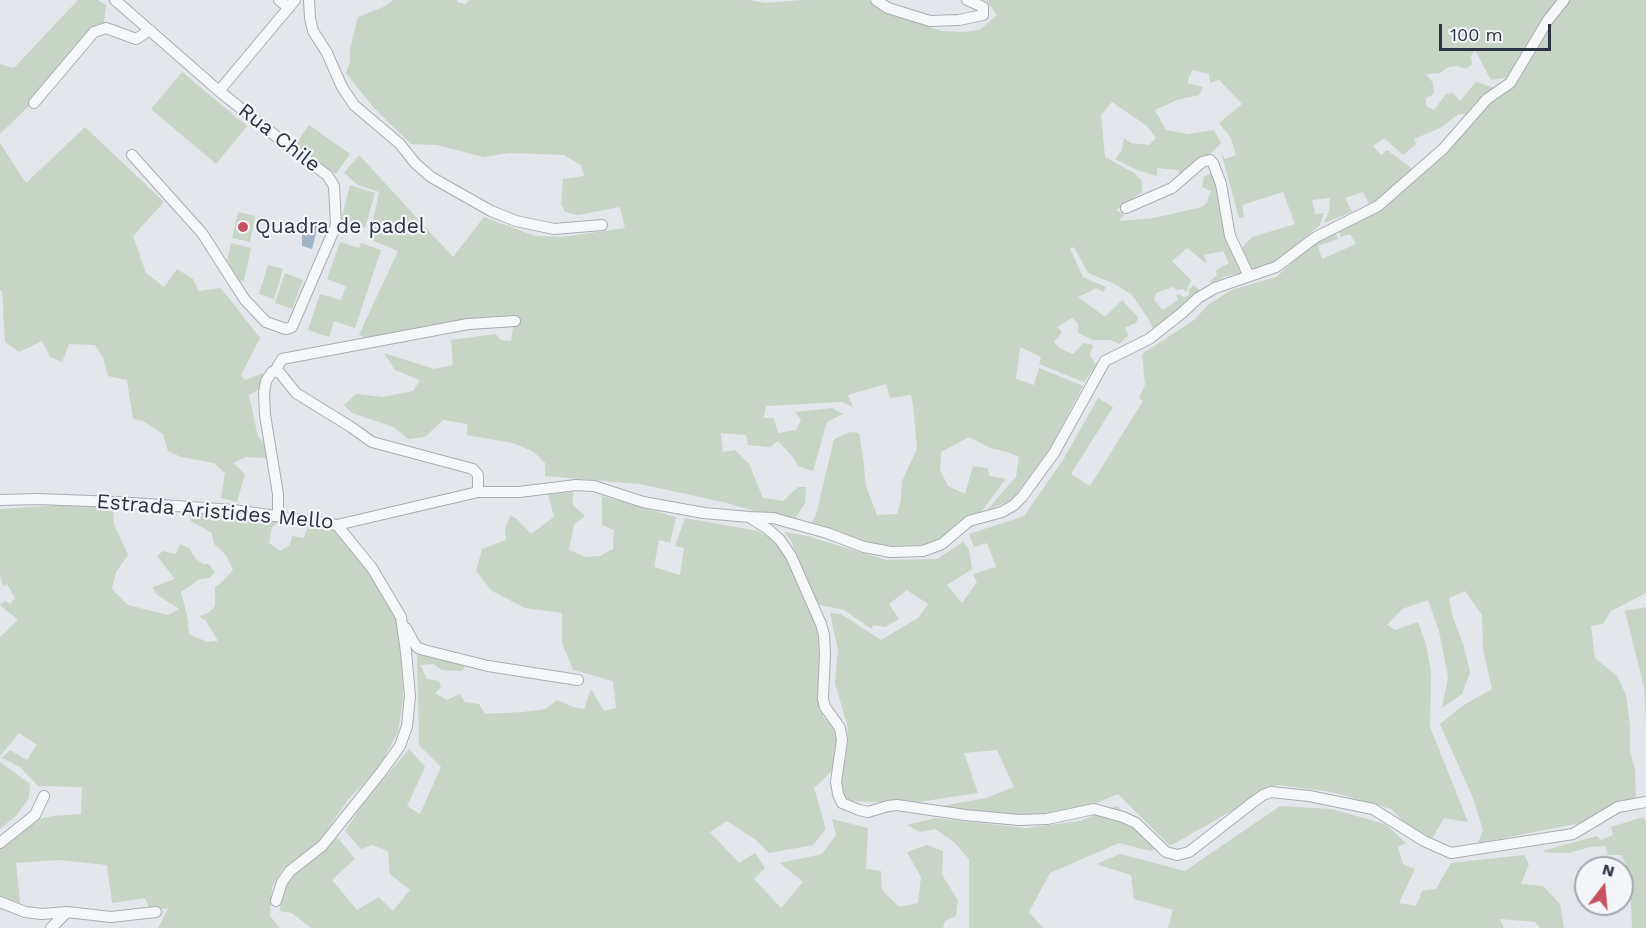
<!DOCTYPE html>
<html>
<head>
<meta charset="utf-8">
<style>
	body { margin:0 }
	#map { position:relative; width:1646px; height:928px; overflow:hidden; background:#e3e6ea; font-family:"Work Sans",sans-serif }
	canvas { display:block }
	.north { position:absolute; left:1574px; top:856px; width:60px; height:60px; box-sizing:border-box; background:#f3f5f8; border:2px solid #a3a7af; border-radius:50%; rotate:16deg; font-size:16px; font-weight:700; line-height:24px; text-align:center; color:#2c3341 }
	.north::after { content:''; display:block; margin:auto; width:21px; height:27px; background:#c55260; clip-path:polygon(50% 0,100% 100%,50% 72%,0 100%) }
	.scale { position:absolute; left:1439px; top:24px; width:112px; height:27px; box-sizing:border-box; border:3px solid #2c3341; border-top:0; padding-left:8px; font-size:18px; line-height:21px; white-space:nowrap; color:#2c3341; -webkit-text-stroke:4px #f3f5f8; paint-order:stroke }
</style>
</head>
<body>
<div id="map">
<canvas width="1646" height="928"></canvas>
<div class="north">N</div>
<div class="scale">100 m</div>
</div>
<script>
const g = document.querySelector('canvas').getContext('2d');
g.lineJoin = 'round';
function paint(path, color) { g.fillStyle = color; g.fill(path, 'evenodd'); }
const toPath = rows => new Path2D(rows.map(r => 'M' + r).join(''));
function trace(path, color, width, dash) { g.strokeStyle = color; g.lineWidth = width; g.lineCap = dash ? 'butt' : 'round'; g.setLineDash(dash || []); g.stroke(path); }
function label(font, color, halo, rows, align = 'center') {
  g.font = font + ' "Work Sans",sans-serif'; g.lineWidth = 4.5; g.setLineDash([]); g.textBaseline = 'middle'; g.strokeStyle = halo; g.fillStyle = color; for (const [text, x, y, turn = 0] of rows) {
    g.save(); g.translate(x, y); g.rotate((+turn || 0) * Math.PI / 180); g.textAlign = isNaN(turn) ? turn : align; if (halo) g.strokeText(text, 0, 0); g.fillText(text, 0, 0); g.restore();
  }
}
const green = toPath([
	[78,0,98,0,106,5,104,23,33,102,0,134,0,64,14,68],
	[393,0,457,0,457,2,466,4,469,0,749,0,765,3,802,0,868,0,905,19,942,31,964,32,979,30,997,15,986,0,1559,0,1515,76,1491,80,1475,50,1471,56,1472,64,1466,69,1457,66,1448,67,1440,73,1426,74,1433,83,1434,94,1426,98,1426,106,1434,110,1446,94,1453,93,1460,101,1476,82,1495,88,1475,103,1467,114,1459,114,1440,128,1414,139,1416,144,1403,155,1384,138,1373,146,1381,155,1387,150,1413,169,1370,206,1363,192,1345,198,1352,212,1324,223,1329,211,1330,198,1312,200,1315,214,1324,213,1320,225,1273,264,1252,270,1242,248,1252,237,1295,224,1283,192,1242,205,1244,217,1239,218,1221,152,1225,159,1236,155,1231,138,1219,123,1242,104,1219,80,1210,83,1209,74,1192,70,1187,83,1203,87,1199,95,1177,100,1155,110,1166,130,1188,134,1214,130,1221,143,1199,166,1179,179,1179,170,1157,168,1157,176,1137,170,1115,159,1122,150,1124,138,1131,143,1149,145,1156,138,1147,126,1112,102,1101,115,1105,157,1134,173,1142,181,1142,192,1116,210,1124,214,1119,221,1154,218,1202,207,1207,202,1211,191,1202,187,1204,177,1213,172,1246,272,1224,277,1212,284,1210,281,1217,275,1216,270,1229,263,1223,251,1204,255,1207,264,1187,248,1172,261,1191,280,1186,292,1183,289,1177,290,1173,287,1156,293,1154,300,1163,310,1178,300,1176,295,1179,294,1184,297,1189,295,1189,290,1193,285,1201,291,1154,331,1149,320,1132,295,1113,283,1088,273,1074,247,1070,249,1083,277,1106,287,1103,292,1097,288,1078,297,1105,317,1122,300,1138,317,1137,322,1125,328,1128,336,1119,344,1111,340,1093,340,1078,333,1078,323,1072,318,1057,327,1062,332,1054,342,1061,349,1073,354,1083,343,1093,345,1090,355,1096,365,1084,382,1039,364,1041,357,1020,347,1016,379,1034,385,1039,368,1083,386,1050,448,1012,500,987,510,1016,477,1019,457,1010,453,990,448,969,437,941,452,940,470,948,486,965,494,973,466,988,468,989,476,1006,479,981,512,933,544,886,547,808,529,816,515,834,439,850,432,859,433,863,457,866,486,877,515,897,514,901,500,902,481,917,449,913,405,911,395,890,398,886,384,848,395,853,407,842,402,766,406,764,418,774,418,778,433,796,430,801,420,795,412,832,408,843,414,827,422,813,471,798,466,793,457,778,441,770,447,748,445,746,435,721,433,723,452,735,450,749,464,763,498,783,501,798,487,806,487,805,503,793,522,723,502,640,484,545,476,545,463,534,452,513,443,467,435,467,424,443,420,425,437,408,439,394,427,352,413,344,405,356,394,383,397,413,391,420,380,395,370,384,353,434,369,453,365,451,340,495,334,501,340,511,341,513,327,444,332,415,340,383,345,359,335,398,251,369,239,379,192,358,185,344,173,359,155,453,257,484,217,535,236,562,237,625,228,620,207,578,215,565,212,561,204,563,179,584,176,581,165,564,155,509,153,483,157,437,145,411,144,373,107,346,73,350,62,350,49,358,17,386,6],
	[1566,0,1646,0,1646,593,1611,611,1603,624,1591,626,1595,658,1617,676,1626,695,1630,726,1630,752,1635,769,1636,803,1613,803,1606,818,1478,843,1483,830,1473,798,1440,724,1462,706,1492,689,1483,649,1482,615,1465,591,1449,598,1453,618,1464,647,1470,672,1462,694,1442,708,1448,677,1439,631,1428,600,1402,609,1387,625,1395,630,1418,622,1426,644,1431,671,1430,727,1468,822,1444,818,1432,839,1414,832,1391,809,1332,792,1277,785,1170,846,1118,794,1073,813,1023,819,931,808,986,798,1014,787,997,750,964,753,978,793,912,803,848,801,842,790,841,773,848,738,847,724,835,683,838,650,830,613,841,614,881,640,918,618,928,604,907,590,889,604,899,619,885,627,873,625,872,629,844,610,817,604,791,541,785,532,807,536,886,560,937,559,963,542,969,549,972,569,947,585,962,603,977,582,973,574,996,567,987,543,974,547,969,534,1024,516,1063,460,1098,398,1113,407,1071,474,1090,486,1143,401,1139,398,1145,385,1142,354,1194,320,1208,305,1231,290,1276,277,1333,226,1338,239,1318,246,1322,259,1356,244,1350,234,1341,237,1336,225,1374,211,1477,108,1520,78,1544,25],
	[182,72,247,126,216,164,151,109],
	[309,125,350,154,336,174,295,145],
	[85,127,164,202,133,236,146,273,164,287,177,269,193,279,199,291,221,288,260,338,241,375,245,380,263,373,263,387,249,395,258,437,269,448,268,458,246,457,233,463,245,474,237,502,221,498,225,473,214,463,181,457,168,451,163,434,143,421,133,419,127,380,108,376,103,357,95,345,69,344,62,362,50,357,42,341,19,352,5,342,2,291,0,290,0,143,26,183],
	[350,185,375,193,365,228,341,221],
	[238,212,255,216,250,242,232,238],
	[340,242,359,248,361,243,381,250,355,328,334,321,329,337,308,330,320,294,341,300,346,286,327,279],
	[231,243,251,248,244,280,239,283,225,271],
	[268,265,283,269,274,299,259,294],
	[285,273,303,280,292,309,275,303],
	[573,492,573,505,585,516,574,524,569,550,586,557,600,556,613,549,614,530,602,525,602,496,676,517,670,543,659,540,654,567,680,575,684,548,675,546,685,518,758,531,783,545,809,604,823,653,818,682,823,717,839,728,833,770,814,788,826,829,813,845,769,853,756,840,727,821,710,832,739,863,755,853,765,868,754,879,781,908,803,882,780,863,822,854,836,835,832,819,868,828,866,869,881,871,882,890,899,907,918,903,921,877,907,852,927,845,943,851,942,875,958,900,956,916,945,921,943,928,311,928,292,913,280,911,281,889,290,875,322,852,337,837,355,859,332,880,357,910,379,897,393,911,410,890,390,874,388,851,372,845,361,849,345,831,363,804,409,749,425,767,407,806,420,814,441,767,419,745,417,650,466,664,462,671,442,670,433,664,420,665,427,679,439,681,441,687,435,693,447,700,460,694,465,702,479,704,485,714,523,712,546,709,557,700,573,707,584,709,591,689,604,711,616,708,613,681,573,670,562,643,562,613,525,608,492,591,476,571,482,549,506,540,505,530,510,515,518,520,531,534,554,517,548,494],
	[92,503,113,506,114,524,128,555,116,572,112,589,128,605,168,615,179,609,156,594,153,587,175,579,157,556,163,551,176,554,180,544,189,548,195,558,203,564,209,564,215,573,209,578,200,579,181,592,187,615,189,634,207,642,218,641,206,621,199,616,208,613,215,606,215,587,221,583,233,570,226,555,214,544,212,533,191,521,187,509,278,522,272,527,269,543,280,551,290,545,292,536,304,538,309,523,336,529,355,551,397,617,402,655,403,700,398,732,379,767,347,801,318,843,283,869,272,887,270,916,280,928,158,928,168,909,149,908,145,898,112,903,107,865,58,860,16,863,20,903,3,899,0,897,0,849,35,820,53,816,81,814,82,787,38,786,20,767,2,758,10,750,27,760,37,745,19,733,0,756,0,637,18,620,0,605,5,601,10,604,15,598,7,584,3,586,0,574,0,509],
	[1646,607,1646,725,1644,687,1625,611],
	[0,762,30,784,29,798,17,815,0,829],
	[1117,806,1159,848,1150,851,1119,843,1050,873,1029,912,1043,928,969,928,969,859,954,842,935,829,920,832,907,825,935,818,1026,828,1080,821],
	[1280,806,1331,809,1385,824,1406,843,1398,847,1403,864,1415,869,1399,903,1416,906,1422,891,1436,889,1451,863,1524,855,1529,864,1521,884,1543,886,1560,904,1564,928,1540,928,1535,922,1500,919,1504,928,1168,928,1173,910,1134,899,1131,875,1096,864,1120,854,1185,871],
	[1643,817,1646,821,1646,928,1632,928,1631,902,1628,890,1622,889,1622,868,1603,868,1603,863,1626,865,1621,855,1607,855,1606,846,1590,847,1568,853,1552,853,1542,851,1597,836,1601,840,1613,835,1611,827]
]);
const water = toPath([
	[298,220,318,225,312,249,302,246,302,235,305,234,294,228]
]);
const minor = toPath([
	[115,0,219,91,296,152,327,175,334,186,336,225,292,327,286,329,266,322,245,300,202,233,132,155],
	[279,0,289,8],
	[309,0,310,18,313,31,327,53,342,87,354,105,400,144,415,163,431,177,491,211,516,221,554,229,602,225],
	[876,0,888,8,930,21,959,20,983,15,983,7,967,0],
	[219,91,295,0],
	[34,103,94,32,106,28,136,39,150,30],
	[1126,208,1172,188,1202,162,1210,160,1213,163,1221,184,1230,236,1249,276],
	[275,371,282,359,468,324,515,321],
	[0,500,37,499,117,502,234,510,337,525,478,492,519,492,576,485,594,486,643,502,704,513,749,517,768,529,780,540,791,556,821,624,824,635,825,654,823,699,825,707,840,728,842,740,836,782,838,794,842,803,859,810,868,812,888,806,897,805,965,815,1019,820,1047,819,1094,809,1123,817,1136,823,1166,852,1177,855,1189,852,1252,803,1263,795,1271,792,1309,796,1373,809,1424,841,1451,853,1573,834,1618,807,1646,802],
	[278,516,278,494,265,415,264,393,266,381,272,372,275,371,280,373,296,393,351,427,372,442,473,469,478,475,478,492],
	[749,517,773,518,827,533,864,547,891,552,923,551,942,544,969,521,1002,512,1014,505,1022,497,1054,453,1105,361,1149,339,1182,313,1198,298,1215,288,1276,267,1316,237,1378,206,1443,149,1487,99,1510,83,1548,20,1564,0],
	[406,628,414,643,418,648,424,650,488,666,578,680],
	[0,843,35,815,44,796],
	[276,901,282,882,290,871,322,846,382,771,400,746,407,726,410,696,406,652,401,617,372,568,337,525],
	[0,902,25,912,42,914,67,912],
	[51,928,67,912,111,917,156,912]
]);
const markers = [
	[243,227,6,"#c55260"]
];
const streetNames = [
	["Rua Chile",279,138,38],
	["Estrada Aristides Mello",215,512,5]
];
const poiNames = [
	["Quadra de padel",255,227]
];
paint(green, '#c8d4c5');
paint(water, '#a1b3c7');
trace(minor, '#a8adb4', 12);
trace(minor, '#f6f7f9', 10);
for (const [x, y, r, color] of markers) { const dot = new Path2D(); dot.arc(x, y, r, 0, 2 * Math.PI); g.fillStyle = color; g.fill(dot); trace(dot, '#f3f5f8', 2); }
label('21px', '#2c3341', '#f3f5f8', streetNames);
label('21px', '#2c3341', '#f3f5f8', poiNames, 'left');
</script>
</body>
</html>
